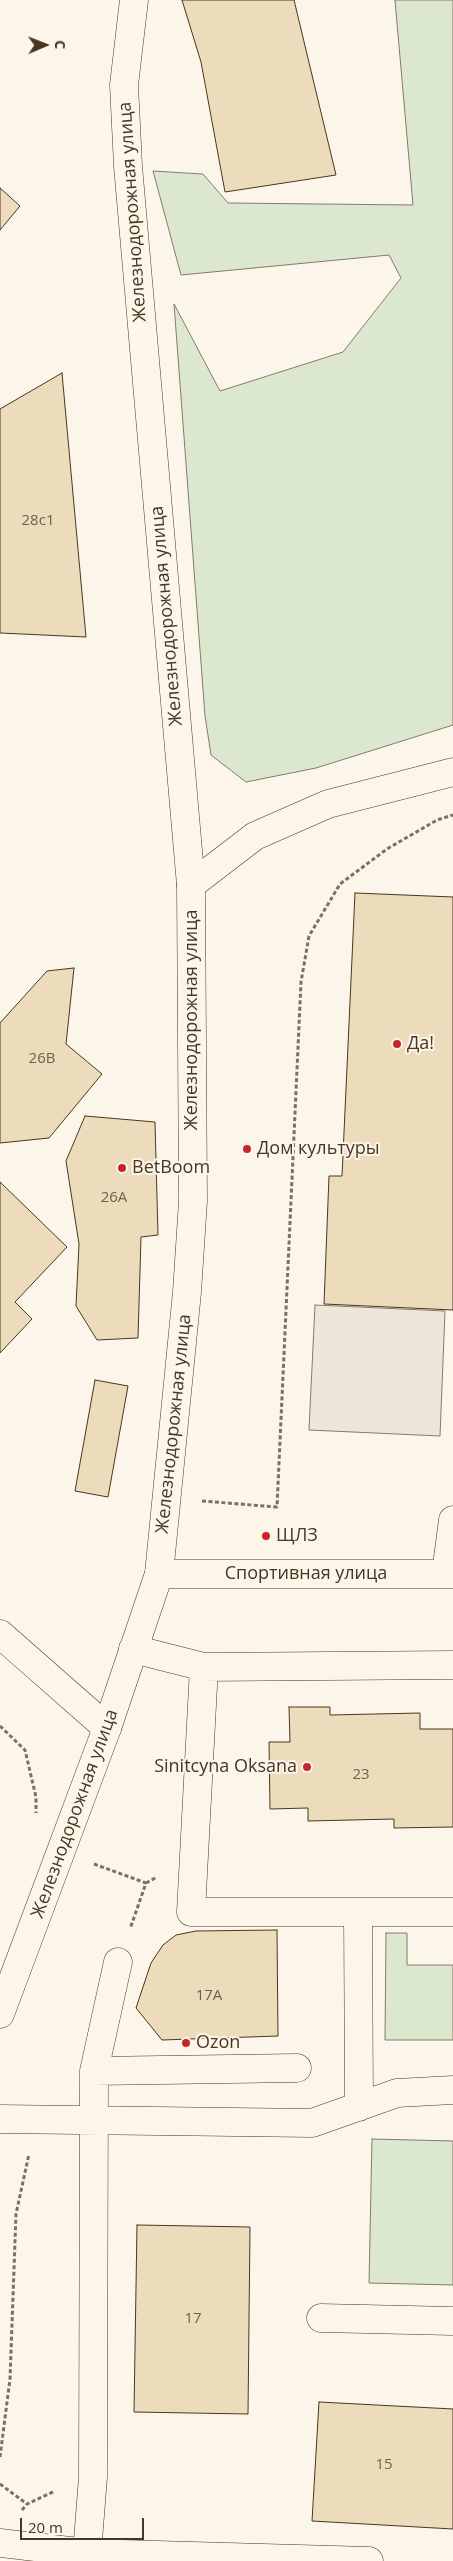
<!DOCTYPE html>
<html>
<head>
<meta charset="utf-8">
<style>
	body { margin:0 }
	#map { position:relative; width:453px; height:2561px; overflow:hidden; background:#fbf6e9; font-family:"Open Sans",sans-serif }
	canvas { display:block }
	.north { position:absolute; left:20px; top:20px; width:50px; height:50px; -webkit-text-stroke:4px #fbf6e9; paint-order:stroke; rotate:89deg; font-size:14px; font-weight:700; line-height:20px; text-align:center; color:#4a3520 }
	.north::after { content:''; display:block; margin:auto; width:18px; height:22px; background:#4a3520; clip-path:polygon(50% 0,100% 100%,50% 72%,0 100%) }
	.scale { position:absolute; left:20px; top:2518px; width:124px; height:22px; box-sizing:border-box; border:2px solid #4a3520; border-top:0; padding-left:6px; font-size:15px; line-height:18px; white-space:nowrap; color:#4a3520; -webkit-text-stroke:4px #fbf6e9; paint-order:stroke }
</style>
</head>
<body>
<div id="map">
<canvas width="453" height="2561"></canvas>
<div class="north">С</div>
<div class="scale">20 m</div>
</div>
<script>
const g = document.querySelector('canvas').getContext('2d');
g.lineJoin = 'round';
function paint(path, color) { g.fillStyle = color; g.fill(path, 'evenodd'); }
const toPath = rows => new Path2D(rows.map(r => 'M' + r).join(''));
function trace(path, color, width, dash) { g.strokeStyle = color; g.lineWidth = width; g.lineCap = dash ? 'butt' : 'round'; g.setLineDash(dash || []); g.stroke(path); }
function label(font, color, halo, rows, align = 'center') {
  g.font = font + ' "Open Sans",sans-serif'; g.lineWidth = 4; g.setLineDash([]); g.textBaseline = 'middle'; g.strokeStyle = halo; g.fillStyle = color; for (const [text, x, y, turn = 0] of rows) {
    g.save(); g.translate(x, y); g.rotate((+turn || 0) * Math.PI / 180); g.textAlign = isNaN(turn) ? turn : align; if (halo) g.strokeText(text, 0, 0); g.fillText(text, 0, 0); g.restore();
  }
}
const green = toPath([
	[395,0,453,0,453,725,316,768,246,782,211,755,205,716,174,304,220,391,343,352,401,278,389,255,181,275,153,171,203,174,228,203,413,205,395,0],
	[386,1933,407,1933,407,1965,453,1965,453,2040,385,2040,386,1933],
	[372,2139,453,2141,453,2285,369,2283,372,2139]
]);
const parking = toPath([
	[315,1305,445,1311,440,1436,309,1430,315,1305]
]);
const building = toPath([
	[182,0,294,0,336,175,225,192,201,62,182,0],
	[0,188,20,206,0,230,0,188],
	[62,373,86,637,0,633,0,409,62,373],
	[355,893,453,897,453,1310,324,1304,329,1176,342,1176,355,893],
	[74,968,66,1044,102,1074,49,1138,0,1143,0,1023,47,971,74,968],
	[85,1116,155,1122,158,1235,141,1237,138,1338,97,1340,76,1306,79,1244,66,1161,85,1116],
	[0,1182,67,1247,15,1302,32,1319,0,1353,0,1182],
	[95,1380,128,1386,108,1497,75,1491,95,1380],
	[289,1707,330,1707,330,1715,420,1713,420,1729,453,1729,453,1827,394,1828,394,1819,308,1821,308,1808,270,1809,269,1742,290,1742,289,1707],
	[277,1930,278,2036,162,2040,136,2008,151,1963,163,1945,176,1935,196,1931,277,1930],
	[137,2225,250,2227,248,2414,134,2412,137,2225],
	[319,2402,453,2409,453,2529,312,2521,319,2402]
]);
const path = toPath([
	[202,1501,277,1507,301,982,309,936,340,884,387,849,437,820,453,815],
	[0,1726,25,1750,36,1797,36,1813],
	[94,1864,146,1883,130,1929],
	[146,1883,157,1877],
	[0,2457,10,2379,16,2214,29,2154],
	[0,2484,27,2504],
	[22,2510,27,2504,55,2491]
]);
const minor = toPath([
	[191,885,255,836,328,804,453,772],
	[446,1573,453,1520],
	[159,1574,453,1574],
	[0,1634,107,1728],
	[133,1649,204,1667,191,1912,453,1912],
	[204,1667,453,1665],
	[358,1912,359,2107],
	[94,2071,297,2068],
	[0,2119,312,2123,397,2093,453,2090],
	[321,2318,453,2321],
	[0,2543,87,2553,369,2561],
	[87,2553,93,2477,94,2071,118,1962]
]);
const major = toPath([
	[0,2014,107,1728,159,1574,187,1292,193,1201,191,885,128,166,124,85,134,0]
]);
const markers = [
	[397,1044,5,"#c62828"],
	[247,1149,5,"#c62828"],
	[122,1168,5,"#c62828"],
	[266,1536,5,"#c62828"],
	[307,1767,5,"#c62828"],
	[186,2043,5,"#c62828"]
];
const numberNames = [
	["28с1",38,521],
	["26В",42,1059],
	["26А",114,1198],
	["23",361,1775],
	["17А",209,1996],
	["17",193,2319],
	["15",384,2465]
];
const streetNames = [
	["Железнодорожная улица",133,212,-94],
	["Железнодорожная улица",167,616,-95],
	["Железнодорожная улица",192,1020,-90],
	["Железнодорожная улица",174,1424,-84],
	["Спортивная улица",306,1574],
	["Железнодорожная улица",75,1814,-70]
];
const poiNames = [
	["Да!",407,1044],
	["Дом культуры",257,1149],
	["BetBoom",132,1168],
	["ЩЛЗ",276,1536],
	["Sinitcyna Oksana",297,1767,"right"],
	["Ozon",196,2043]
];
paint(green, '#dce7d0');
trace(green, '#887966', 1);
paint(parking, '#ede7d9');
trace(parking, '#887966', 1);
paint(building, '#ecdcbc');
trace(building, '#4a3520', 1);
trace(minor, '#4a3520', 29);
trace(major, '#4a3520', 29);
trace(path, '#7f6f5c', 3, [4, 2.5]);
trace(minor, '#fbf6e9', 28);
trace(major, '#fbf6e9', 28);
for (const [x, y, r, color] of markers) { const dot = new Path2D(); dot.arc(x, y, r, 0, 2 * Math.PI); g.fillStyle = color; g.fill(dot); trace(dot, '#fbf6e9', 2); }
label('15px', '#725f47', null, numberNames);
label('18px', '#4a3520', '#fbf6e9', streetNames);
label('18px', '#4a3520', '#fbf6e9', poiNames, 'left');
</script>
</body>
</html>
